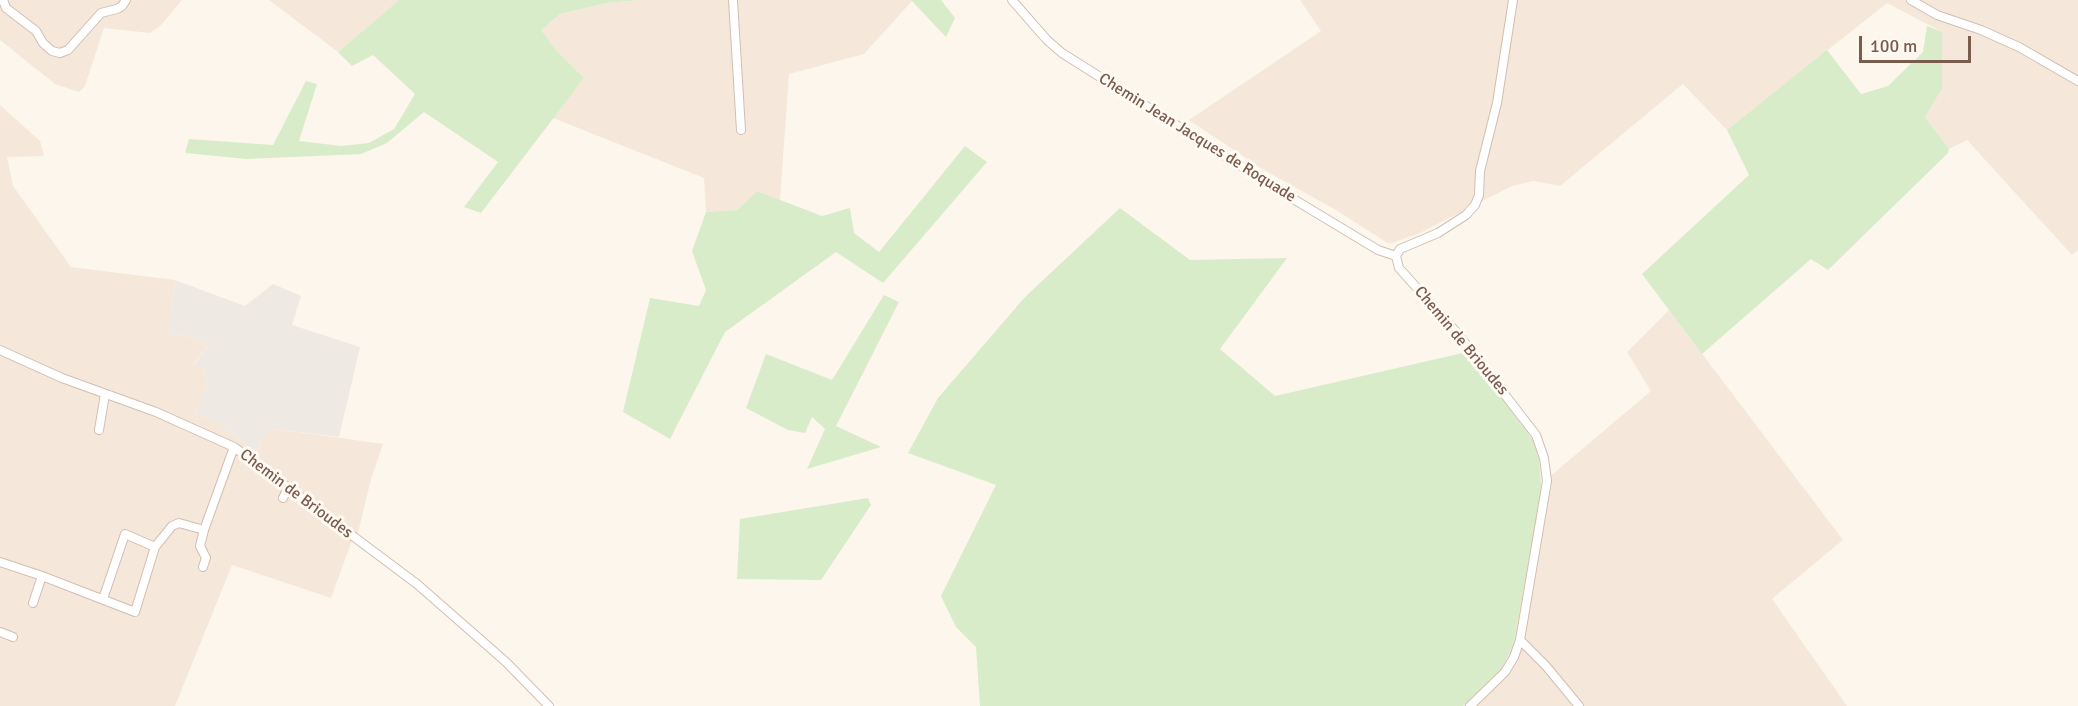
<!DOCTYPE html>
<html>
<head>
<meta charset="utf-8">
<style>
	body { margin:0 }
	#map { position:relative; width:2078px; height:706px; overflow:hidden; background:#fdf6ec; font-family:Signika,sans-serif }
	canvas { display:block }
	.scale { position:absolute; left:1859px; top:36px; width:112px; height:27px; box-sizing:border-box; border:3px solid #7a5c4d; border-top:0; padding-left:8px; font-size:18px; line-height:21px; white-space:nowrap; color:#7a5c4d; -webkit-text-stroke:4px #fffaf3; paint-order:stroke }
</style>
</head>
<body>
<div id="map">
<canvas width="2078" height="706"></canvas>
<div class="scale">100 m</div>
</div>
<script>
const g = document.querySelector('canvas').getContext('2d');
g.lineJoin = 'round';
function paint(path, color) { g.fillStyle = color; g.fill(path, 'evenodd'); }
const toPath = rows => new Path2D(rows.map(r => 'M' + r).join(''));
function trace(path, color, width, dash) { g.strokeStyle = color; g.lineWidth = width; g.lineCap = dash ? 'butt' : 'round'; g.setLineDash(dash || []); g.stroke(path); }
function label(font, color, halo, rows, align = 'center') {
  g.font = font + ' Signika,sans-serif'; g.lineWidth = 6; g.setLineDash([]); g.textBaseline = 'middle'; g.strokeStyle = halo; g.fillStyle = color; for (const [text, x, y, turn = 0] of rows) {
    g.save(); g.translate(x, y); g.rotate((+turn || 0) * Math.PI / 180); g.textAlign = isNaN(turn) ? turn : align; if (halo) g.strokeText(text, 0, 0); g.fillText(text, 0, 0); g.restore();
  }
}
const residential = toPath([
	[0,0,182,0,161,25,150,33,104,28,85,86,79,92,55,84,0,40],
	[269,0,399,0,338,52],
	[640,0,911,0,912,1,864,54,789,74,780,200,757,191,737,210,706,212,704,178,553,118,584,78,554,48,540,30,560,14,607,3],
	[1300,0,2078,0,2078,250,2072,255,1967,140,1949,149,1925,117,1942,89,1942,32,1887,3,1727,130,1683,84,1560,186,1533,181,1512,186,1420,233,1389,244,1336,210,1264,170,1189,120,1321,31],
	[0,105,40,141,44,156,7,157,13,186,71,267,175,280,169,332,211,343,193,364,204,369,208,385,195,414,218,421,255,453,269,428,383,444,371,479,358,533,351,543,331,598,232,565,175,706,0,706],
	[1669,310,1843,540,1772,599,1847,706,1463,706,1501,669,1540,501,1541,484,1651,391,1627,352]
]);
const industrial = toPath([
	[175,280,245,306,273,284,301,296,292,325,360,347,339,437,269,428,255,453,218,421,195,414,208,385,204,369,193,365,211,343,169,332]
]);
const green = toPath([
	[399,0,640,0,607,3,560,14,541,30,554,48,584,78,481,213,464,207,498,162,424,112,387,143,361,154,247,159,185,153,189,139,273,145,306,81,317,84,299,141,341,146,369,143,394,129,415,94,373,55,352,66,338,52],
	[911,0,941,0,955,18,946,37],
	[1927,26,1942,32,1942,89,1925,117,1949,149,1948,153,1828,270,1811,259,1702,354,1642,274,1749,175,1727,130,1827,50,1861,94,1888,86,1923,52],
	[965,146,987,162,883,283,836,252,725,332,670,439,623,412,650,298,699,306,706,290,692,251,706,212,737,210,757,191,822,216,850,208,854,233,879,252],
	[1120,208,1190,260,1287,258,1220,349,1275,396,1467,352,1533,440,1539,460,1541,484,1540,501,1513,645,1501,669,1463,706,980,706,976,647,956,627,941,596,996,485,908,453,938,398,1025,297],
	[884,295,899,302,836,426,881,447,807,469,825,429,812,417,805,433,788,430,746,408,766,354,832,380],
	[868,498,871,505,821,580,737,579,740,519]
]);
const street = toPath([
	[3,0,6,8,36,31,43,43,52,51,60,53,68,50,101,13,117,9,122,6,126,0],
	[733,0,741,130],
	[1012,0,1047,40,1062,53,1290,197,1378,250,1396,256],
	[1911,0,1937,15,1981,30,2019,47,2078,81],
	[0,350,62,378,156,412,234,447,417,584,506,662,549,706],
	[99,430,105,394],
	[283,498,288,488],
	[0,562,42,576,135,612,155,547,172,526,179,523,204,530,234,447],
	[203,567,206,558,200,546,204,530],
	[103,599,125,534,155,547],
	[33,603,42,576],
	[0,632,13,637],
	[1520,640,1546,666,1579,706],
	[1470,706,1505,672,1514,657,1520,640,1547,481,1544,458,1536,435,1522,417,1459,335,1399,268,1396,256,1400,249,1438,233,1466,215,1475,205,1479,195,1480,171,1497,103,1513,0]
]);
const streetNames = [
	["Chemin Jean Jacques de Roquade",1197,138,32],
	["Chemin de Brioudes",1461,341,50],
	["Chemin de Brioudes",296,494,37]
];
paint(residential, '#f5e8da');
paint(industrial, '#efe9e4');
paint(green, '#d8ecc9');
trace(street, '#d1beb0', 10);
trace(street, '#fff', 8);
label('16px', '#7a5c4d', '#fffaf3', streetNames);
</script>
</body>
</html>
